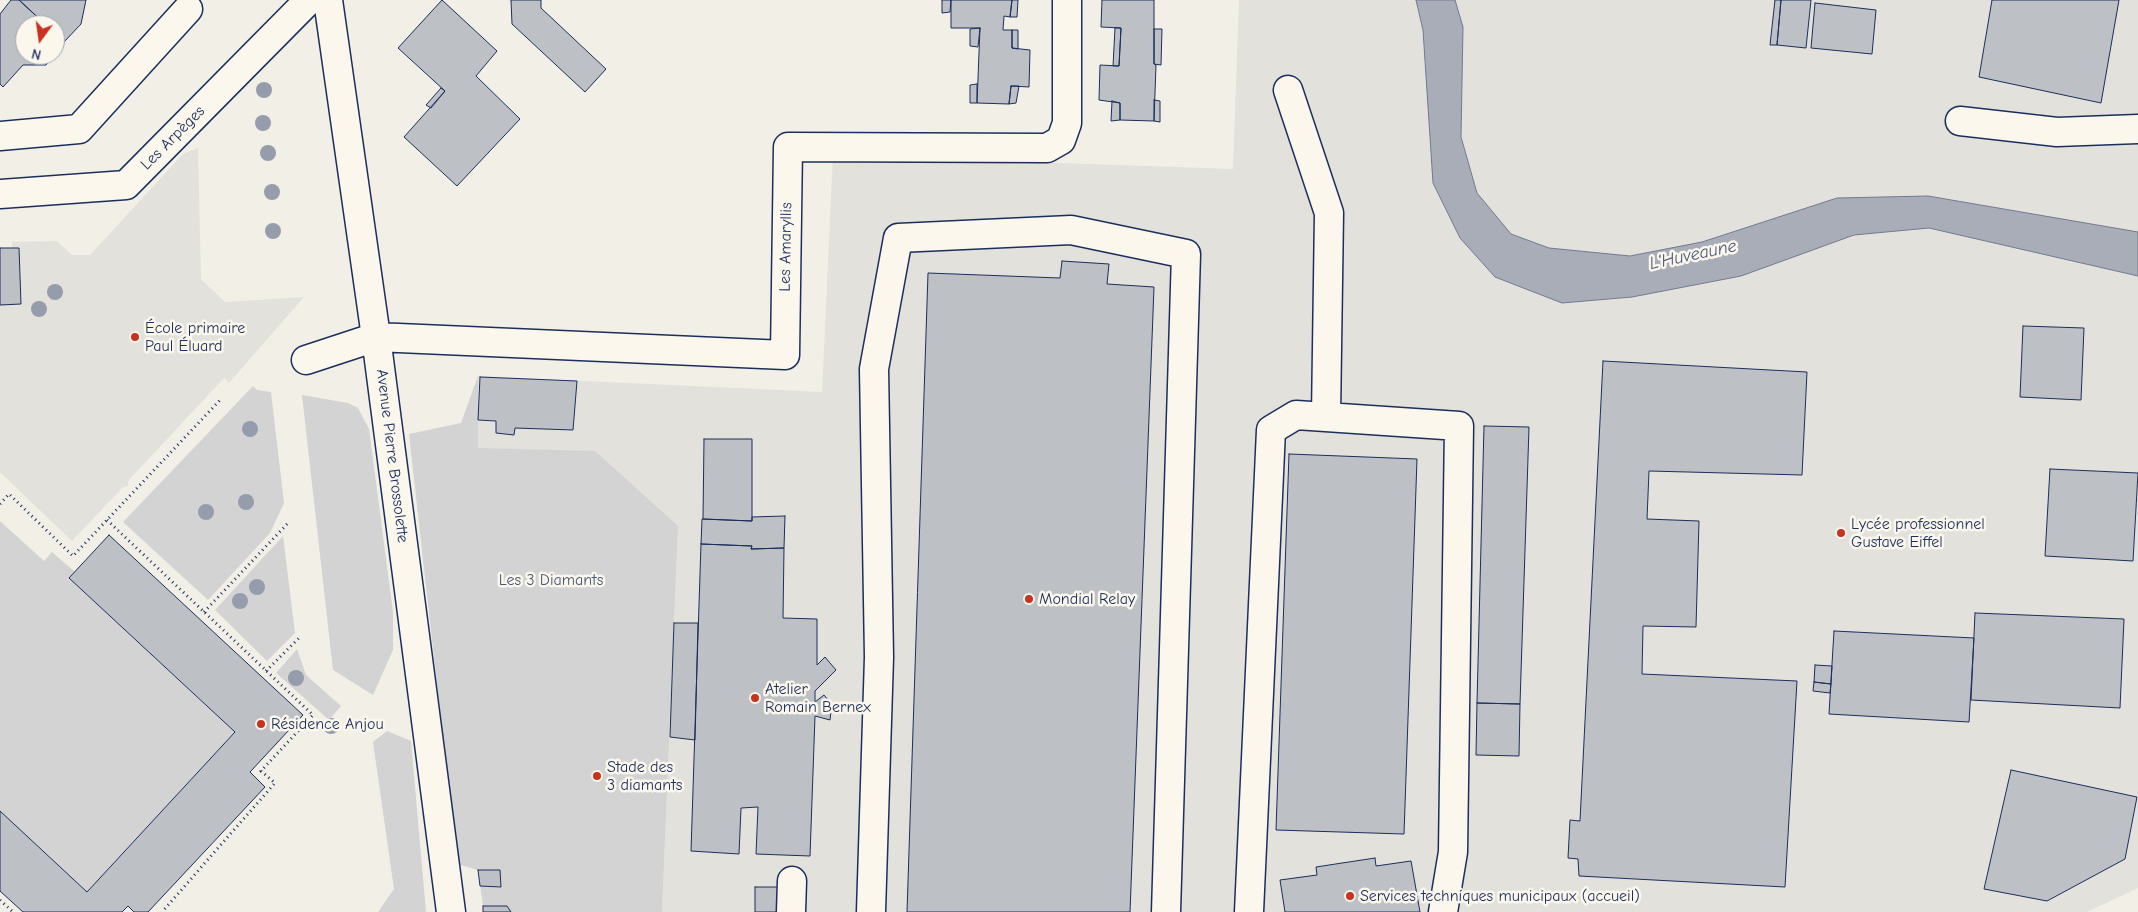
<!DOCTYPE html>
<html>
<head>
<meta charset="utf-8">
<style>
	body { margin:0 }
	#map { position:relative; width:2138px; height:912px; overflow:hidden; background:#f2efe6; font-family:"Comic Neue",sans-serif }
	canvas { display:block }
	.north { position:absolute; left:15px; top:15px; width:50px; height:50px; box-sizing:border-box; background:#fbf7ec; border:1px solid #a1a7b3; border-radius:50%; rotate:194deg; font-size:14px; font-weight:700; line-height:20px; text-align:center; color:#1b2f5e }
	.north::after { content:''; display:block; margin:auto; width:18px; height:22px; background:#c8321e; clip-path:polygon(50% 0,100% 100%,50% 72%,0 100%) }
</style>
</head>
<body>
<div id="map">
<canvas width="2138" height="912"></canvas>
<div class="north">N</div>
</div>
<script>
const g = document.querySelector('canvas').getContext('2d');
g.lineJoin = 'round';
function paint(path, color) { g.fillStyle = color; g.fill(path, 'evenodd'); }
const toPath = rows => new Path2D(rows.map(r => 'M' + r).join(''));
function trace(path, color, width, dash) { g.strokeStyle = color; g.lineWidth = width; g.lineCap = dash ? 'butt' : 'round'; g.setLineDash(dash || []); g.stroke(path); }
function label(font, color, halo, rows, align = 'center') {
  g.font = font + ' "Comic Neue",sans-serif'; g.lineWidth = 5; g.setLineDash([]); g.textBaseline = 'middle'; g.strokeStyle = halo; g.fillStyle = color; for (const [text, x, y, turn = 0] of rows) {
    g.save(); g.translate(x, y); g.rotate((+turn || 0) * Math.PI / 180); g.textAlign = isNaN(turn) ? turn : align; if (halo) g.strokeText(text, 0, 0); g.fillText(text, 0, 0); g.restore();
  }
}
const built = toPath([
	[1239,0,2138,0,2138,888,2087,912,662,912,678,526,478,448,478,376,822,392,833,155,1233,169],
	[198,148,201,279,225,302,304,297,229,383,224,378,128,481,128,486,123,487,72,541,0,472,0,248,12,248,12,242,57,241,72,255,90,255,183,154]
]);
const green = toPath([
	[478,376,478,448,595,451,678,526,662,912,511,912,507,906,483,906,478,870,457,864,409,434,461,423],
	[253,386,257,390,271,392,284,503,270,533,208,600,123,522],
	[302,395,348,403,358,408,369,429,393,612,393,650,373,695,333,670],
	[0,521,44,561,52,552,75,572,69,578,235,732,87,892,0,811],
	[283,536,295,633,267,661,215,610],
	[297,649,306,675,341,706,329,720,276,673],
	[387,731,411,741,426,912,378,912,394,889,373,742]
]);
const water = toPath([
	[1416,0,1455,0,1463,27,1461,137,1477,193,1511,234,1549,248,1630,256,1702,242,1837,198,1928,196,2138,232,2138,276,1929,228,1854,235,1741,276,1632,297,1562,303,1495,277,1460,238,1433,183,1423,30,1416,0]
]);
const building = toPath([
	[11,0,19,0,46,25,25,25,25,55,54,55,46,65,23,65,3,87,0,84,0,14,11,0],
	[19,0,86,0,81,24,64,42,55,33,55,25,46,25,19,0],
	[442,0,497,51,476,76,520,119,457,186,404,137,445,91,398,48,442,0],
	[511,0,541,0,541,8,606,69,585,92,512,24,511,0],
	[942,0,951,0,950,12,942,13,942,0],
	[951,0,1012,0,1010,17,1004,16,1003,30,1012,30,1012,48,1030,50,1029,87,1011,86,1009,104,977,103,980,28,951,28,951,0],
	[1012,0,1018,0,1017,17,1010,17,1012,0],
	[1102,0,1154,0,1154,64,1156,65,1154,121,1120,120,1120,103,1099,100,1100,65,1119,66,1121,28,1101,27,1102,0],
	[1775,0,1781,0,1777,45,1770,45,1775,0],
	[1781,0,1811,0,1806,48,1777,45,1781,0],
	[1992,0,2119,0,2101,103,1979,77,1992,0],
	[1815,3,1876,10,1872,54,1811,48,1815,3],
	[980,28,978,47,970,46,970,29,980,28],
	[1115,28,1121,28,1119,66,1113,66,1115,28],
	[1154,29,1162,29,1161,65,1154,64,1154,29],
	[1012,30,1018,30,1018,49,1012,48,1012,30],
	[55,33,64,42,55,54,55,33],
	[977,84,977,103,970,103,970,85,977,84],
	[1011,86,1019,86,1016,103,1009,104,1011,86],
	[441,88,445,91,431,108,426,105,441,88],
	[1154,100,1160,101,1160,122,1154,121,1154,100],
	[1112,101,1120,103,1120,120,1111,121,1112,101],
	[0,248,19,248,21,304,0,305,0,248],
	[1062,261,1109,264,1107,284,1154,287,1130,912,907,912,928,273,1060,278,1062,261],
	[2023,326,2084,328,2081,400,2020,397,2023,326],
	[1603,361,1807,372,1802,475,1649,471,1647,519,1699,521,1696,627,1643,626,1642,674,1797,681,1785,887,1579,876,1578,859,1568,858,1570,820,1580,821,1603,361],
	[480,377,577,381,573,430,515,428,514,435,496,433,496,421,478,420,480,377],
	[1484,426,1529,427,1520,704,1477,703,1484,426],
	[704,439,752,439,752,521,703,519,704,439],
	[1289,454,1417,459,1404,834,1276,830,1289,454],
	[2050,469,2138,473,2133,561,2045,556,2050,469],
	[785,516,784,548,751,549,752,546,701,544,702,519,752,521,752,517,785,516],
	[109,535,303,715,250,772,265,787,148,912,134,912,128,906,122,912,23,912,0,891,0,811,87,892,235,732,69,578,109,535],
	[701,544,752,546,751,549,784,548,783,618,817,619,817,665,825,657,836,670,815,691,815,702,824,695,834,707,831,711,830,720,815,716,810,856,756,854,758,807,741,808,739,854,691,851,701,544],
	[1975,613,2124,619,2120,708,1971,700,1975,613],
	[674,623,698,623,695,740,670,737,674,623],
	[1834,631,1974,638,1969,722,1829,714,1834,631],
	[1815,665,1832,666,1831,684,1814,682,1815,665],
	[1814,682,1831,684,1830,693,1813,691,1814,682],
	[1477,703,1520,704,1519,756,1476,755,1477,703],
	[2011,770,2137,797,2125,859,2047,901,1984,889,2011,770],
	[1375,858,1376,866,1411,861,1420,912,1285,912,1280,880,1317,875,1316,867,1375,858],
	[478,870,500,870,501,887,480,886,478,870],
	[755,887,783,887,782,912,755,912,755,887],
	[483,906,507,906,511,912,483,912,483,906]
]);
const path = toPath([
	[0,504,9,494,73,556,222,398],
	[107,520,313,715,261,771,275,783,162,912],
	[204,612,289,522],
	[266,671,301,636],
	[0,900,13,912]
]);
const minor = toPath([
	[328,0,376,337,451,912],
	[1288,90,1329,213,1326,416],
	[1960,121,2057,132,2138,129],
	[0,136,79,129,188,9],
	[0,194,126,185,309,0],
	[306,360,376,337,785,355,788,147,1047,148,1061,140,1067,123,1067,0],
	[791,912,792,881],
	[871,912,879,657,874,369,898,238,1071,230,1186,254,1166,912],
	[1249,912,1271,430,1296,415,1459,426,1453,852,1443,912]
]);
const trees = [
	[264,90],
	[263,123],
	[268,153],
	[272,192],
	[273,231],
	[55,292],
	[39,309],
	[250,429],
	[246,502],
	[206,512],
	[257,587],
	[240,601],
	[296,678],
	[331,726]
];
const markers = [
	[135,337,5,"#c8321e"],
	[1841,533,5,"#c8321e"],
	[1029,599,5,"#c8321e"],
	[755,698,5,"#c8321e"],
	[261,724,5,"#c8321e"],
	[597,776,5,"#c8321e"],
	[1350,896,5,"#c8321e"]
];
const streetNames = [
	["Les Arpèges",173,138,-45],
	["Les Amaryllis",786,247,-89],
	["Avenue Pierre Brossolette",392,456,83]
];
const poiNames = [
	["École primaire",145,328],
	["Paul Éluard",145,346],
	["Lycée professionnel",1851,524],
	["Gustave Eiffel",1851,542],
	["Mondial Relay",1039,599],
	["Atelier",765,689],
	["Romain Bernex",765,707],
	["Résidence Anjou",271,724],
	["Stade des",607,767],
	["3 diamants",607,785],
	["Services techniques municipaux (accueil)",1360,896]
];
const parkNames = [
	["Les 3 Diamants",551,580]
];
const waterNames = [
	["L'Huveaune",1693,255,-12]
];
paint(built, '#e2e1dc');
paint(green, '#d2d3d2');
paint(water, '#a9adb7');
trace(water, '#707b93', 1);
paint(building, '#bdc0c4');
trace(building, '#1b2f5e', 1);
trace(minor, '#1b2f5e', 31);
trace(path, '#1b2f5e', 3, [1, 4]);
trace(minor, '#fbf7ec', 28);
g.fillStyle = '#959cab';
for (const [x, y] of trees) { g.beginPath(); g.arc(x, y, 8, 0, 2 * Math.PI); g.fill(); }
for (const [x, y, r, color] of markers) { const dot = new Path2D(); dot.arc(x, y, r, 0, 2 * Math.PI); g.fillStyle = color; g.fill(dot); trace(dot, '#fbf7ec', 2); }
label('16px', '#1b2f5e', '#fbf7ec', streetNames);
label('16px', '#1b2f5e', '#fbf7ec', poiNames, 'left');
label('16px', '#49587b', '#fbf7ec', parkNames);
label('italic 18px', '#465579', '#fbf7ec', waterNames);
</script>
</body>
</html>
